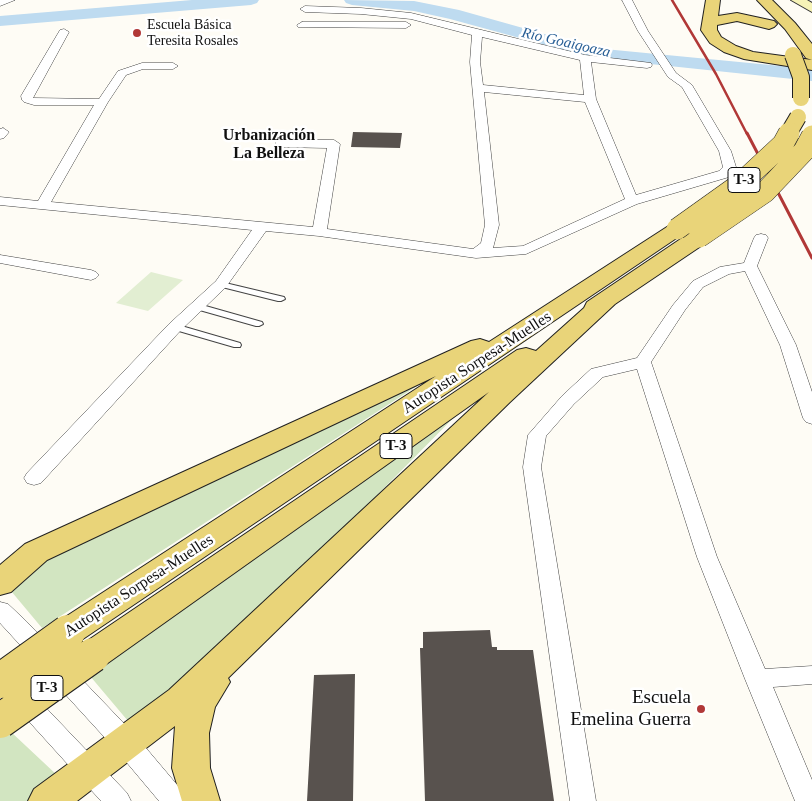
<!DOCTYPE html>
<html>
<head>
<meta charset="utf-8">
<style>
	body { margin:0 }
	canvas { display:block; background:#fefcf5 }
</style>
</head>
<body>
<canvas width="812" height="801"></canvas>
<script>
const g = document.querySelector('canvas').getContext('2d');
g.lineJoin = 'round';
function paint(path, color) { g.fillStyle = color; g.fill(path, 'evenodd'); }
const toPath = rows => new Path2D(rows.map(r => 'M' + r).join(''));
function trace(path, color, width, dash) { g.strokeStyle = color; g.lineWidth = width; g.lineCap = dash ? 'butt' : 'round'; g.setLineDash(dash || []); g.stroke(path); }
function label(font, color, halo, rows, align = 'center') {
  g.font = font + ' Georgia,serif'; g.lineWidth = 5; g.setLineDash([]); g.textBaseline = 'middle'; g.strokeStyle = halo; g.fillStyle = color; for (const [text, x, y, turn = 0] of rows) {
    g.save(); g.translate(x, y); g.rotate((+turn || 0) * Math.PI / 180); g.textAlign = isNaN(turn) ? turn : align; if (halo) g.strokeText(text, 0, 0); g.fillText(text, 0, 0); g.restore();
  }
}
const green = toPath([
	[445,368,42,628,11,591,17,573],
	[483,388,223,651,128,721,90,676],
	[10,731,58,776,33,801,0,801,0,738]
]);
const pitch = toPath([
	[151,272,183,280,148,311,116,303]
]);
const river = toPath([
	[192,0,259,0,257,3,251,5,0,26,0,16,192,0],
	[344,0,414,1,459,10,594,48,812,69,812,81,593,58,450,19,414,11,352,5,346,3,344,0]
]);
const building = toPath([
	[353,132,402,133,400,148,351,147],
	[490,630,492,647,497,647,497,650,533,650,554,801,425,801,420,648,423,648,423,632],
	[355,674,353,801,307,801,314,675]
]);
const lane = toPath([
	[218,282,221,282,284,297,285,299,281,301,278,301,218,286,217,284,218,282],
	[196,305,202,305,262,322,263,324,259,326,256,326,196,309,195,307,196,305],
	[172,325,178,325,240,343,241,345,240,347,234,347,172,329,171,327,172,325]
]);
const street = toPath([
	[0,0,15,0,0,6,0,0],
	[622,0,632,0,648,31,676,73,692,85,731,151,736,167,729,177,637,204,526,254,476,258,319,236,266,231,226,287,181,330,41,483,34,485,27,483,24,478,27,473,169,324,216,281,252,230,0,205,0,197,38,201,94,105,34,105,24,102,22,100,21,96,60,30,64,29,69,32,33,98,99,99,118,71,142,63,173,63,178,66,173,69,143,69,126,75,108,102,51,202,313,227,327,148,281,147,275,143,281,139,334,140,340,144,327,229,473,249,481,243,485,225,470,62,472,35,411,19,361,14,305,12,300,9,305,6,361,8,411,13,585,55,651,63,652,65,651,67,647,68,591,62,596,99,636,195,719,171,723,167,719,151,682,87,668,77,638,31,622,0],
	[482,37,580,60,584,95,483,85,480,62,482,37],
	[484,92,585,102,625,199,523,246,493,248,499,225,484,92],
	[302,22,406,22,411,25,406,28,298,27,297,25,302,22],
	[3,128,9,132,4,138,0,139,0,129,3,128],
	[761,234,766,235,768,238,757,266,796,345,812,392,812,424,806,422,803,418,780,345,745,271,729,274,703,287,685,310,651,362,717,557,765,669,812,666,812,684,773,687,812,780,812,801,795,801,745,679,697,557,637,369,603,377,574,404,546,436,541,467,596,801,570,801,523,467,528,435,562,396,591,369,637,358,673,305,693,281,720,267,744,263,754,238,756,235,761,234],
	[0,255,91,270,96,272,99,275,96,278,91,280,0,263,0,255],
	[0,602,8,604,26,621,135,735,184,793,188,801,159,801,117,751,0,623,0,602],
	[22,688,30,691,127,793,131,801,101,801,14,705,10,698,14,691,22,688]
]);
const secondary = toPath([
	[791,0,807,0,812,3,812,12,791,0]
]);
const primary = toPath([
	[706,0,720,0,718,16,737,13,774,21,777,24,774,27,769,29,737,21,717,25,717,30,721,37,736,46,753,52,812,60,812,70,744,59,724,52,710,43,701,30,706,0],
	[757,0,772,0,795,23,812,44,812,60,806,58,785,29,757,0],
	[677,223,684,225,688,229,684,233,80,641,68,645,56,641,51,632,56,623,436,376,47,560,11,592,0,595,0,565,25,544,471,341,480,339,489,342,670,225,677,223],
	[699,231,707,232,710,237,707,242,615,304,510,402,228,678,230,682,215,707,209,733,210,768,220,801,182,801,172,768,175,726,77,801,28,801,34,789,169,690,489,392,105,665,93,669,81,665,76,655,81,645,517,350,526,348,536,351,584,308,587,302,691,232,699,231]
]);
const railFar1 = toPath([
	[672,0,716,74,747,134]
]);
const rail = toPath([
	[747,133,812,258]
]);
const primaryBridgeFar2 = toPath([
	[793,55,801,77,801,98],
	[788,134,798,117]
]);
const primaryBridgeFar1 = toPath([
	[677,229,740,184,783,144,789,133],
	[699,237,765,192,804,151,812,136]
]);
const primaryBridge = toPath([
	[0,681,68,632],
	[0,721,93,655]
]);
const markers = [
	[137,33,5,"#b13837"],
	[701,709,5,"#b13837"]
];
const farPoinames = [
	["Escuela Básica",147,25],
	["Teresita Rosales",147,41]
];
const farWaternames = [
	["Río Goaigoaza",566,43,13]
];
const shields = [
	[744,180,32],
	[396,446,32],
	[47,688,32]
];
const shieldNames = [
	["T-3",744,180],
	["T-3",396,446],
	["T-3",47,688]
];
const farQuarternames = [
	["Urbanización",269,136],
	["La Belleza",269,154]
];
const streetNames = [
	["Autopista Sorpesa-Muelles",477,363,-33],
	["Autopista Sorpesa-Muelles",139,586,-33]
];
const nearPoinames = [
	["Escuela",691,698],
	["Emelina Guerra",691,720]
];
paint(green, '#d2e5c1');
paint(pitch, '#e2eed2');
paint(river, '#bedbf0');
paint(building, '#58524e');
trace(lane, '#434343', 2);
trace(street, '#434343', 1);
trace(secondary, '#323232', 2);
trace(primary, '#212121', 2);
paint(lane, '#fff');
paint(street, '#fff');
paint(secondary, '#f6f3b7');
paint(primary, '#e9d479');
trace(railFar1, '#b13837', 2.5);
trace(rail, '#b13837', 3);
trace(primaryBridgeFar2, '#212121', 18, []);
trace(primaryBridgeFar1, '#212121', 22, []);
trace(primaryBridge, '#212121', 36, []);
trace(primaryBridgeFar2, '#e9d479', 16);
trace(primaryBridgeFar1, '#e9d479', 21);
trace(primaryBridge, '#e9d479', 34);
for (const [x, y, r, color] of markers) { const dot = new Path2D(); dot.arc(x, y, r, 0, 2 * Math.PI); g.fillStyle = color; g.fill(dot); trace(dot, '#fff', 2); }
label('14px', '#101010', '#fff', farPoinames, 'left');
label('italic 15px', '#275e95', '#fff', farWaternames);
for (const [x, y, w] of shields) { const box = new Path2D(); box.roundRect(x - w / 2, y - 12.5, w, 25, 4); g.fillStyle = '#fff'; g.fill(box); trace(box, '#101010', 1); }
label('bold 15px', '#101010', null, shieldNames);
label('bold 16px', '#101010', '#fff', farQuarternames);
label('16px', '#101010', '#fff', streetNames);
label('19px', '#101010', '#fff', nearPoinames, 'right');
</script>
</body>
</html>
